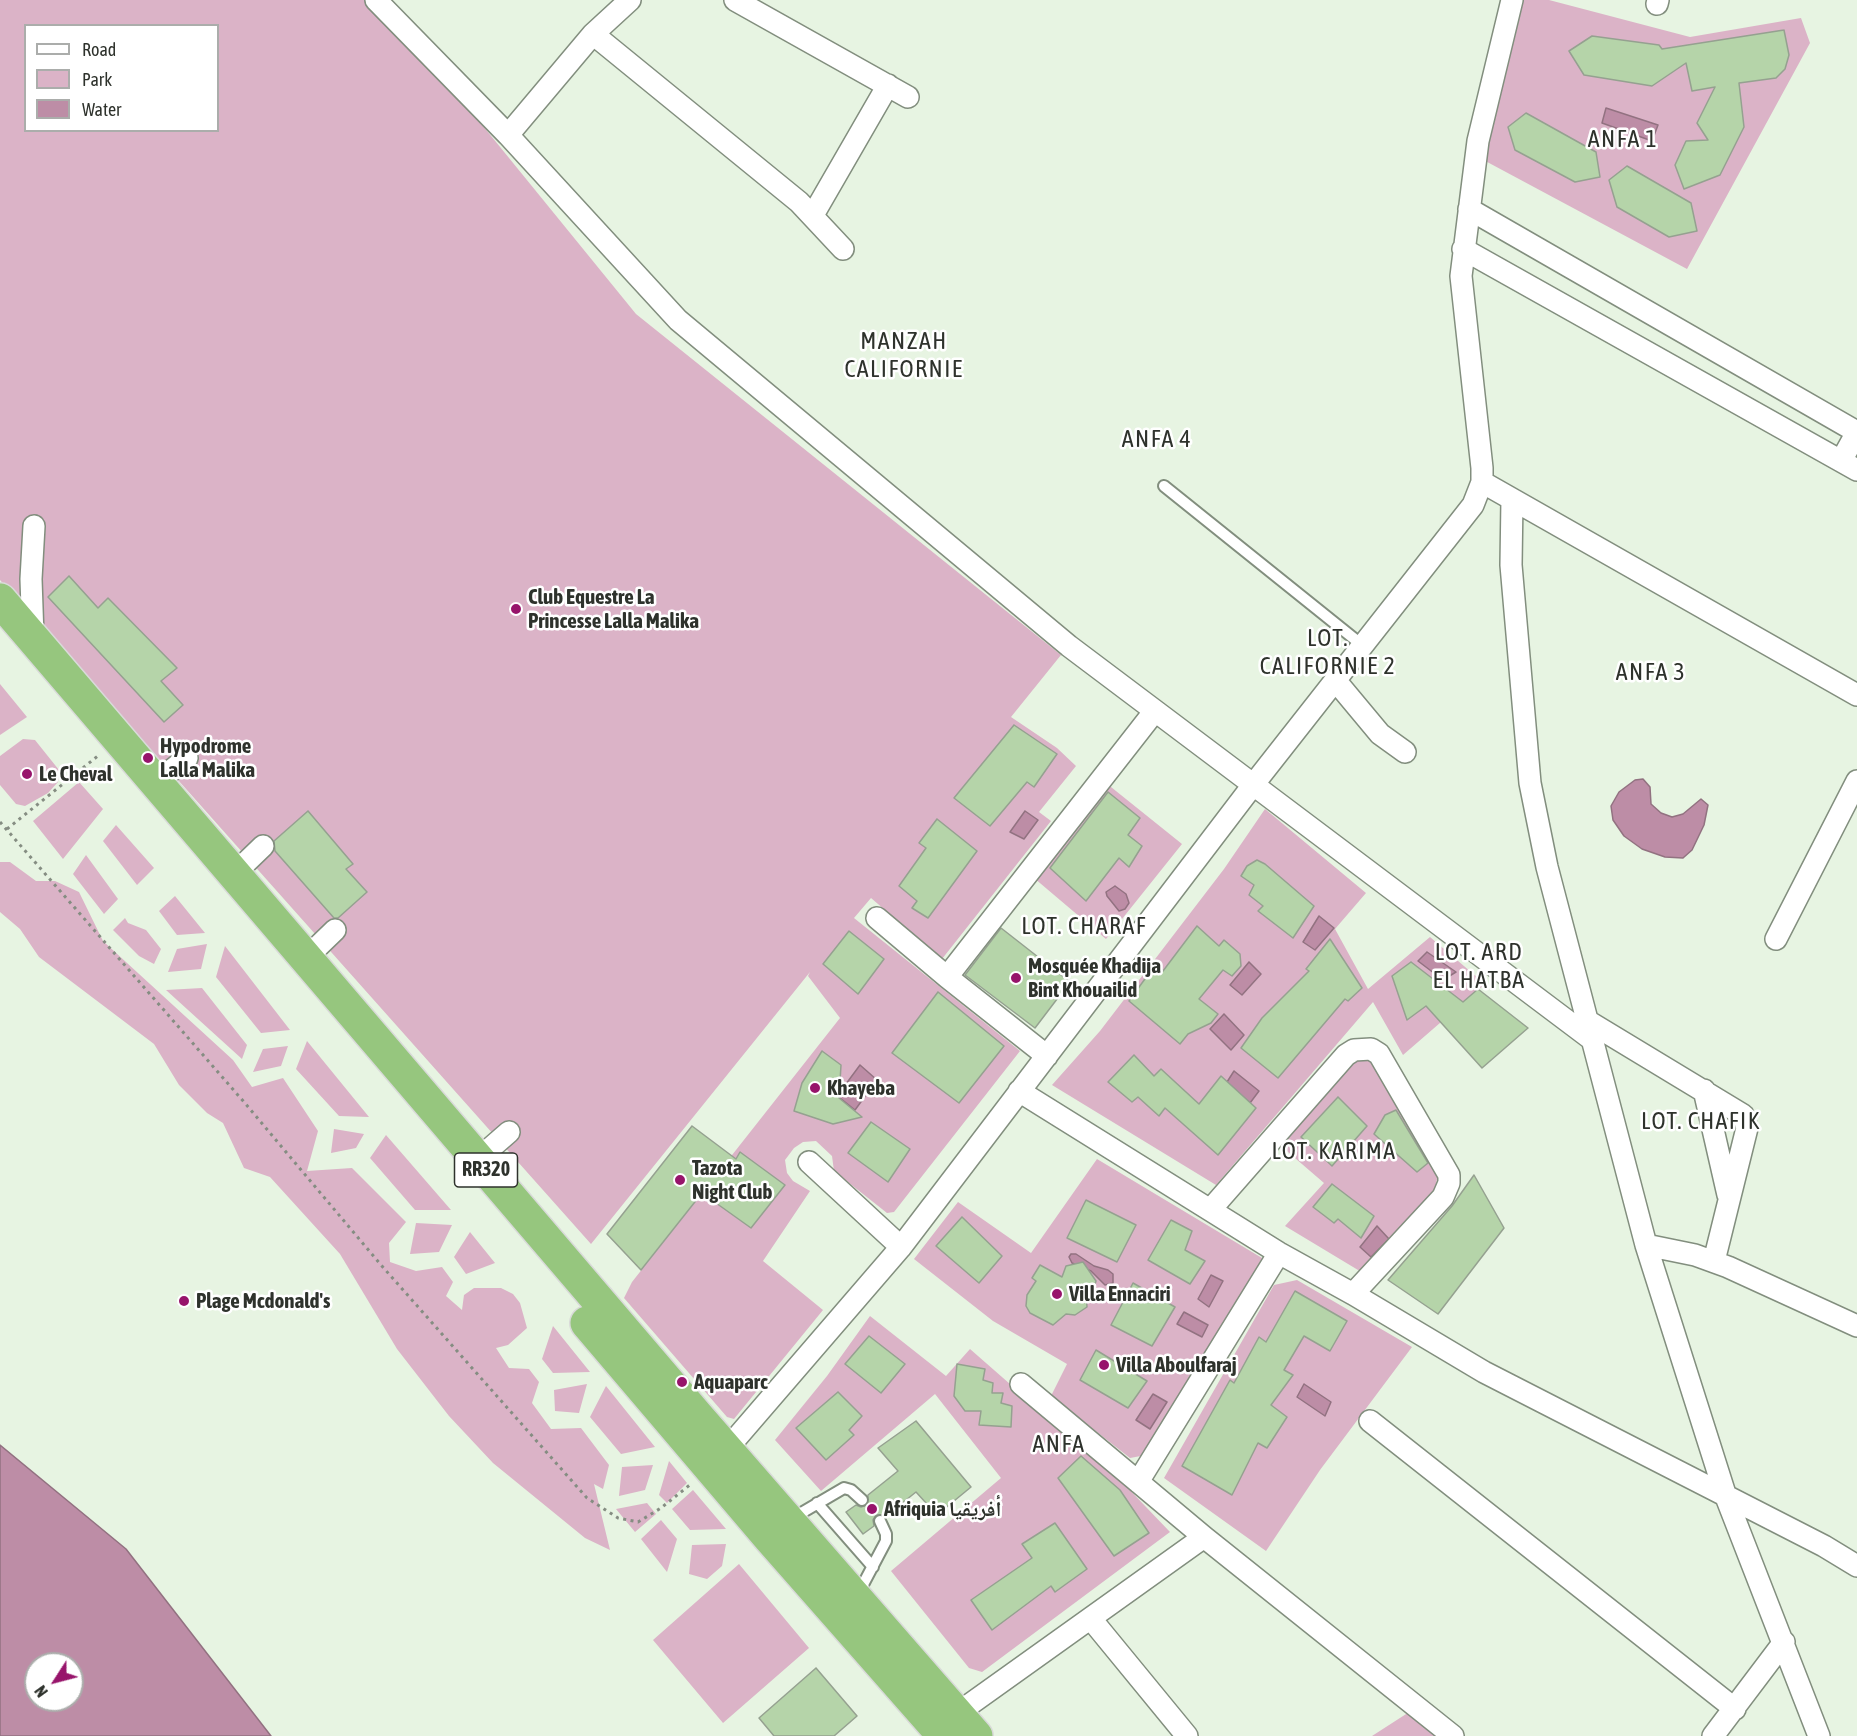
<!DOCTYPE html>
<html>
<head>
<meta charset="utf-8">
<style>
	body { margin:0 }
	#map { position:relative; width:1857px; height:1736px; overflow:hidden; background:#e7f4e2; font-family:"Asap Condensed",sans-serif }
	canvas { display:block }
	.legend { position:absolute; left:24px; top:24px; width:195px; height:108px; box-sizing:border-box; background:#fff; border:2px solid #abadab; margin:0; padding:8px 10px; list-style:none; font-size:18px; color:#2e322c }
	.legend li { display:flex; align-items:center; gap:12px; height:30px }
	.legend b { width:30px; border:2px solid #abadab }
	.north { position:absolute; left:24px; top:1652px; width:60px; height:60px; box-sizing:border-box; background:#fff; border:2px solid #abadab; border-radius:50%; rotate:234deg; font-size:16px; font-weight:700; line-height:24px; text-align:center; color:#2e322c }
	.north::after { content:''; display:block; margin:auto; width:21px; height:27px; background:#97146b; clip-path:polygon(50% 0,100% 100%,50% 72%,0 100%) }
</style>
</head>
<body>
<div id="map">
<canvas width="1857" height="1736"></canvas>
<ul class="legend">
<li><b style="height:8px;background:#fff"></b>Road</li>
<li><b style="height:16px;background:#dbb3c7"></b>Park</li>
<li><b style="height:16px;background:#bd8da6"></b>Water</li>
</ul>
<div class="north">N</div>
</div>
<script>
const g = document.querySelector('canvas').getContext('2d');
g.lineJoin = 'round';
function paint(path, color) { g.fillStyle = color; g.fill(path, 'evenodd'); }
const toPath = rows => new Path2D(rows.map(r => 'M' + r).join(''));
function trace(path, color, width, dash) { g.strokeStyle = color; g.lineWidth = width; g.lineCap = dash ? 'butt' : 'round'; g.setLineDash(dash || []); g.stroke(path); }
function label(font, color, halo, rows, align = 'center') {
  g.font = font + ' "Asap Condensed","Noto Naskh Arabic",sans-serif'; g.lineWidth = 5; g.setLineDash([]); g.textBaseline = 'middle'; g.strokeStyle = halo; g.fillStyle = color; for (const [text, x, y, turn = 0] of rows) {
    g.save(); g.translate(x, y); g.rotate((+turn || 0) * Math.PI / 180); g.textAlign = isNaN(turn) ? turn : align; if (halo) g.strokeText(text, 0, 0); g.fillText(text, 0, 0); g.restore();
  }
}
const green = toPath([
	[0,0,369,0,439,72,636,314,1061,655,1011,717,1057,748,1076,766,1039,812,1051,821,942,959,871,898,854,918,1020,1051,894,1212,887,1213,834,1171,832,1156,816,1141,803,1142,794,1148,785,1160,787,1173,793,1181,810,1191,763,1261,823,1310,734,1419,727,1417,624,1298,632,1282,840,1018,808,976,810,972,591,1244,0,580],
	[26,26,218,26,218,130,26,130],
	[1512,0,1549,0,1690,37,1801,18,1810,43,1687,269,1476,156],
	[0,684,27,717,0,735],
	[23,739,35,740,59,770,58,782,48,793,25,806,16,804,0,785,0,756],
	[79,782,103,809,63,859,33,821],
	[1106,783,1182,844,1106,939,1034,878],
	[1265,809,1366,893,1335,929,1368,989,1430,937,1485,984,1403,1055,1373,1002,1216,1185,1052,1085,1100,1031,1224,869],
	[116,825,154,868,137,885,103,841],
	[86,855,118,899,104,914,73,874],
	[0,862,10,862,36,881,55,881,79,892,103,941,233,1060,252,1087,283,1078,318,1131,307,1171,352,1168,406,1222,389,1243,390,1262,416,1271,442,1267,453,1282,446,1296,462,1310,464,1295,474,1288,501,1288,513,1294,520,1303,527,1328,508,1345,496,1348,509,1368,529,1369,539,1382,532,1403,551,1429,581,1428,609,1465,603,1489,594,1484,610,1550,585,1538,493,1463,449,1416,397,1349,340,1254,270,1177,244,1168,223,1123,207,1113,179,1085,154,1044,39,957,20,929,0,912],
	[175,896,205,933,177,935,159,911],
	[125,918,128,923,146,930,161,949,154,964,139,956,113,930],
	[207,944,201,969,168,972,177,949],
	[225,946,290,1030,261,1033,216,977],
	[202,988,247,1045,242,1059,166,990],
	[307,1041,369,1117,339,1116,296,1069],
	[288,1046,281,1066,253,1072,263,1049],
	[1371,1055,1438,1174,1435,1190,1363,1273,1285,1226,1324,1183,1281,1146,1350,1059],
	[334,1129,364,1134,356,1148,331,1153],
	[386,1135,451,1210,415,1210,370,1158],
	[1097,1159,1262,1258,1228,1325,1146,1455,1130,1458,1051,1396,1067,1364,993,1321,914,1259,958,1202,1031,1253],
	[416,1223,452,1225,439,1252,410,1254],
	[470,1232,495,1263,466,1274,454,1257],
	[1297,1280,1412,1347,1320,1470,1266,1551,1164,1478,1274,1285],
	[870,1316,946,1376,970,1349,1123,1483,1170,1532,982,1672,969,1668,891,1571,1001,1478,935,1394,821,1491,775,1440,827,1376],
	[553,1326,590,1372,553,1373,542,1359],
	[587,1384,579,1413,555,1411,554,1390],
	[606,1386,655,1447,621,1454,590,1417],
	[669,1461,687,1483,667,1503,659,1495],
	[653,1465,645,1490,619,1496,622,1467],
	[693,1490,726,1529,690,1530,672,1509],
	[647,1503,656,1514,635,1532,616,1509],
	[661,1520,677,1539,667,1572,641,1539],
	[726,1544,722,1566,707,1579,689,1574,692,1545],
	[739,1564,809,1648,723,1723,653,1640],
	[1417,1707,1447,1736,1372,1736]
]);
const water = toPath([
	[1606,108,1658,125,1652,141,1602,123,1606,108],
	[1643,779,1650,787,1651,804,1661,813,1672,817,1683,814,1701,799,1708,805,1704,825,1692,850,1683,858,1665,857,1642,849,1624,836,1613,820,1611,806,1619,792,1635,780,1643,779],
	[1025,811,1038,820,1024,839,1010,832,1025,811],
	[1115,886,1126,894,1129,903,1125,909,1119,911,1107,896,1106,892,1115,886],
	[1319,916,1334,928,1315,950,1303,942,1319,916],
	[1427,952,1456,972,1443,980,1418,961,1427,952],
	[1249,962,1261,974,1242,995,1230,985,1249,962],
	[1224,1014,1244,1035,1231,1050,1210,1029,1224,1014],
	[860,1065,877,1080,855,1110,840,1098,840,1092,860,1065],
	[1234,1071,1259,1091,1250,1103,1227,1082,1234,1071],
	[1377,1226,1389,1239,1371,1257,1360,1247,1377,1226],
	[1071,1254,1076,1254,1094,1266,1108,1270,1113,1274,1113,1283,1105,1285,1091,1271,1072,1263,1069,1257,1071,1254],
	[1211,1275,1223,1281,1209,1307,1198,1299,1211,1275],
	[1184,1312,1208,1325,1202,1337,1177,1324,1184,1312],
	[1304,1384,1331,1402,1325,1416,1297,1397,1304,1384],
	[1153,1394,1167,1402,1150,1429,1136,1420,1153,1394],
	[0,1445,126,1549,271,1736,0,1736,0,1445],
	[36,1664,72,1664,72,1700,36,1700,36,1664]
]);
const building = toPath([
	[1784,30,1789,55,1785,69,1776,78,1739,83,1744,127,1720,175,1684,189,1675,165,1686,141,1708,140,1697,123,1715,87,1692,91,1686,63,1652,86,1584,75,1569,51,1592,36,1659,45,1662,49,1784,30],
	[1526,113,1596,152,1600,177,1575,182,1515,150,1508,127,1526,113],
	[1627,166,1691,203,1697,231,1669,237,1617,207,1609,180,1627,166],
	[69,576,98,608,108,598,177,668,161,681,183,705,164,722,48,597,69,576],
	[1014,725,1057,754,1034,787,1027,782,990,826,954,798,1014,725],
	[1108,792,1140,818,1128,835,1142,846,1129,867,1119,858,1086,901,1050,868,1108,792],
	[308,811,353,864,346,869,367,892,338,918,334,918,275,851,274,841,308,811],
	[937,819,977,851,928,918,912,908,917,901,899,886,926,848,919,843,937,819],
	[1257,860,1265,864,1314,906,1293,938,1258,911,1263,906,1249,895,1254,885,1241,876,1247,866,1257,860],
	[1197,926,1219,946,1224,940,1240,954,1241,966,1232,976,1223,970,1199,999,1218,1014,1211,1023,1188,1034,1180,1044,1129,1001,1155,965,1163,971,1197,926],
	[1001,928,1070,982,1035,1028,965,975,1001,928],
	[849,931,884,959,858,994,823,964,849,931],
	[1330,939,1362,988,1348,1001,1345,999,1278,1078,1241,1048,1262,1018,1309,971,1306,969,1330,939],
	[1411,962,1463,1002,1478,989,1528,1028,1482,1068,1426,1006,1407,1020,1392,976,1411,962],
	[938,992,1004,1046,959,1103,892,1053,938,992],
	[822,1051,841,1065,839,1098,862,1117,833,1124,794,1111,802,1083,822,1051],
	[1134,1055,1154,1076,1161,1069,1199,1104,1221,1076,1256,1108,1218,1155,1165,1108,1159,1116,1138,1097,1132,1102,1108,1082,1134,1055],
	[1338,1097,1367,1126,1332,1166,1301,1137,1338,1097],
	[1396,1110,1428,1163,1417,1172,1374,1134,1385,1115,1396,1110],
	[871,1122,910,1149,888,1182,848,1153,871,1122],
	[692,1126,736,1159,740,1152,785,1185,751,1228,702,1193,641,1270,607,1234,692,1126],
	[1474,1175,1504,1228,1438,1314,1388,1280,1452,1206,1474,1175],
	[1332,1184,1374,1216,1361,1238,1338,1219,1334,1223,1313,1207,1332,1184],
	[1086,1200,1136,1225,1117,1262,1067,1238,1086,1200],
	[962,1217,1002,1256,979,1283,936,1246,962,1217],
	[1171,1220,1192,1231,1185,1250,1205,1261,1190,1284,1148,1260,1171,1220],
	[1083,1262,1096,1281,1093,1291,1086,1294,1087,1307,1075,1315,1066,1314,1053,1325,1030,1313,1026,1306,1027,1295,1036,1281,1032,1278,1040,1265,1062,1277,1066,1266,1083,1262],
	[1133,1283,1175,1307,1152,1346,1111,1325,1133,1283],
	[1295,1291,1347,1321,1330,1351,1304,1336,1284,1370,1293,1375,1271,1405,1287,1417,1267,1448,1258,1443,1232,1495,1182,1466,1230,1380,1234,1383,1259,1337,1266,1342,1295,1291],
	[869,1336,905,1364,881,1393,845,1364,869,1336],
	[1096,1350,1147,1381,1128,1408,1080,1380,1096,1350],
	[957,1364,985,1369,983,1380,993,1383,992,1393,1003,1393,1001,1403,1012,1406,1011,1427,979,1425,981,1411,965,1411,954,1396,957,1364],
	[838,1392,862,1416,849,1430,854,1435,826,1460,796,1428,838,1392],
	[916,1421,971,1487,937,1515,916,1492,886,1516,876,1515,873,1520,874,1526,863,1534,846,1512,856,1505,861,1507,867,1505,868,1495,898,1471,878,1448,916,1421],
	[1081,1456,1120,1490,1149,1533,1114,1556,1058,1478,1081,1456],
	[1055,1523,1087,1569,1055,1592,1051,1586,992,1630,971,1600,1032,1558,1022,1544,1055,1523],
	[816,1668,857,1716,834,1736,774,1736,759,1718,816,1668]
]);
const path = toPath([
	[0,822,244,1102,381,1265,587,1498,618,1518,638,1522,661,1508,691,1484],
	[7,829,99,755]
]);
const service = toPath([
	[1164,486,1362,645],
	[817,1503,873,1567],
	[791,1519,844,1488,851,1490,862,1500],
	[858,1594,886,1541,886,1534,880,1521]
]);
const minor = toPath([
	[376,0,508,135,678,320,1069,646,1590,1038],
	[735,0,908,97],
	[1657,4,1658,0],
	[593,34,799,202,843,249],
	[508,135,593,34,630,0],
	[1469,209,1857,432,1841,461],
	[813,215,888,85],
	[1463,249,1857,470],
	[1482,482,1857,695],
	[1512,499,1511,565,1530,783,1547,867,1646,1245,1726,1497,1819,1736],
	[33,637,31,579,34,526],
	[1335,680,1380,734,1405,752],
	[158,781,187,758],
	[235,873,263,846],
	[877,918,947,977],
	[1776,939,1857,781],
	[306,958,335,930],
	[1586,1020,1743,1115,1747,1128,1714,1261],
	[1047,1056,947,977,1154,712],
	[1704,1090,1728,1195],
	[1019,1091,1279,1253,1353,1294,1484,1372,1824,1546,1857,1566],
	[478,1159,509,1132],
	[809,1162,901,1247],
	[1211,1209,1346,1055,1354,1050,1371,1049,1379,1054,1449,1175,1449,1183,1443,1197,1353,1294],
	[1646,1245,1695,1255,1728,1267,1857,1326],
	[1021,1384,1204,1537,1453,1736],
	[1370,1421,1735,1709],
	[720,1457,901,1247,1253,785,1473,505,1482,482,1482,468,1461,276,1478,141,1512,0],
	[1138,1482,1279,1253],
	[1091,1619,1187,1736],
	[948,1720,1204,1537],
	[1713,1736,1784,1642]
]);
const trunk = toPath([
	[0,600,697,1416,976,1736],
	[587,1323,769,1537,944,1736]
]);
const markers = [
	[516,609,6,"#97146b"],
	[148,758,6,"#97146b"],
	[27,774,6,"#97146b"],
	[1016,978,6,"#97146b"],
	[815,1088,6,"#97146b"],
	[680,1180,6,"#97146b"],
	[1057,1294,6,"#97146b"],
	[184,1301,6,"#97146b"],
	[1104,1365,6,"#97146b"],
	[682,1382,6,"#97146b"],
	[872,1509,6,"#97146b"]
];
const shields = [
	[486,1170,63]
];
const shieldNames = [
	["RR320",486,1170]
];
const poiNames = [
	["Club Equestre La",528,597],
	["Princesse Lalla Malika",528,621],
	["Hypodrome",160,746],
	["Lalla Malika",160,770],
	["Le Cheval",39,774],
	["Mosquée Khadija",1028,966],
	["Bint Khouailid",1028,990],
	["Khayeba",827,1088],
	["Tazota",692,1168],
	["Night Club",692,1192],
	["Villa Ennaciri",1069,1294],
	["Plage Mcdonald's",196,1301],
	["Villa Aboulfaraj",1116,1365],
	["Aquaparc",694,1382],
	["Afriquia أفريقيا",884,1509]
];
const quarterNames = [
	["ANFA 1",1623,139],
	["MANZAH",904,341],
	["CALIFORNIE",904,369],
	["ANFA 4",1157,439],
	["LOT.",1328,638],
	["CALIFORNIE 2",1328,666],
	["ANFA 3",1651,672],
	["LOT. CHARAF",1084,926],
	["LOT. ARD",1479,952],
	["EL HATBA",1479,980],
	["LOT. CHAFIK",1701,1121],
	["LOT. KARIMA",1334,1151],
	["ANFA",1059,1444]
];
paint(green, '#dbb3c7');
paint(water, '#bd8da6');
trace(water, '#927281', 1.5);
paint(building, '#b5d4a9');
trace(building, '#95a190', 1.5);
trace(service, '#828e7e', 14);
trace(minor, '#828e7e', 24);
trace(trunk, '#d9dad9', 36);
trace(path, '#858d82', 3, [3, 4.5]);
trace(service, '#fff', 10);
trace(minor, '#fff', 21);
trace(trunk, '#96c67e', 33);
for (const [x, y, r, color] of markers) { const dot = new Path2D(); dot.arc(x, y, r, 0, 2 * Math.PI); g.fillStyle = color; g.fill(dot); trace(dot, '#fff', 2); }
for (const [x, y, w] of shields) { const box = new Path2D(); box.roundRect(x - w / 2, y - 17, w, 34, 4.5); g.fillStyle = '#fff'; g.fill(box); trace(box, '#2e322c', 1.5); }
label('bold 20px', '#2e322c', null, shieldNames);
label('bold 21px', '#2e322c', '#fff', poiNames, 'left');
g.letterSpacing = '1.5px';
label('24px', '#2e322c', '#fff', quarterNames);
g.letterSpacing = '0px';
</script>
</body>
</html>
